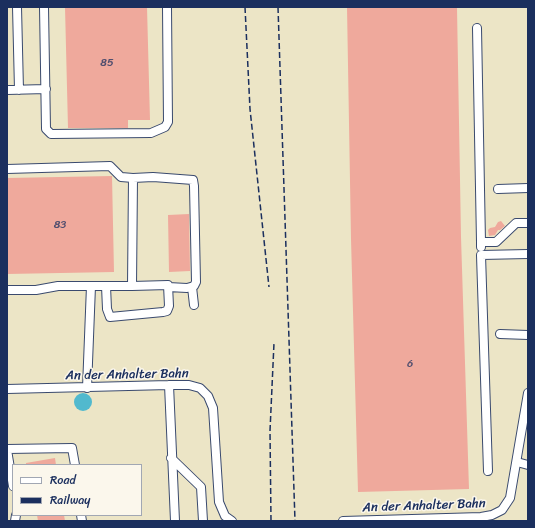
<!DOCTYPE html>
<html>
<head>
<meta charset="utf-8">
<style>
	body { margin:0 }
	#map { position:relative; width:535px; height:528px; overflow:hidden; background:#ece5c6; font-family:Sriracha,sans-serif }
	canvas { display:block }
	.frame { position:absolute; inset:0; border:8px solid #1b2f5e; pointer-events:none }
	.legend { position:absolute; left:12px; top:464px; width:130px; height:52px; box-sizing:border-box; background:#fbf7ec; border:1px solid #a1a7b3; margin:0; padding:5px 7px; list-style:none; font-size:12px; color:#1b2f5e }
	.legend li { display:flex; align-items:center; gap:8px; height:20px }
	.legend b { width:20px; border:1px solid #a1a7b3 }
</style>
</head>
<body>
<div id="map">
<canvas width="535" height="528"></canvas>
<div class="frame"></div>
<ul class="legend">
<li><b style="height:5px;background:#fff"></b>Road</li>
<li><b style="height:5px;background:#1b2f5e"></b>Railway</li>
</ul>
</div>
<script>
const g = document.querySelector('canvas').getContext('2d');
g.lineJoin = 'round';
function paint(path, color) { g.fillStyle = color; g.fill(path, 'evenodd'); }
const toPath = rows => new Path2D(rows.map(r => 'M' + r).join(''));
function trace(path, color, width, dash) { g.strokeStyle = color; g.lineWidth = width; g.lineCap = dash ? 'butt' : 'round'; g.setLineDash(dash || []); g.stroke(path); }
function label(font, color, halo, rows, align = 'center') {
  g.font = font + ' Sriracha,sans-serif'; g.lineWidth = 3; g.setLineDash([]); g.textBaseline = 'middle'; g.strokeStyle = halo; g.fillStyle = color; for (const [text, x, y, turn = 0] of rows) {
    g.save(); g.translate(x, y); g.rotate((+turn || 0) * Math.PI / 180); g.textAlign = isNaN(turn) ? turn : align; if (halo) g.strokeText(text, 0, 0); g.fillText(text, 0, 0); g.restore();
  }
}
const water = toPath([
	'74 402a9 9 0 1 1 18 0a9 9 0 1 1-18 0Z'
]);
const building = toPath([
	[65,7,147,7,150,120,128,120,128,128,68,128],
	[347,7,457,8,461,237,469,489,358,492,351,239],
	[112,176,114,272,7,274,7,178],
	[189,214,190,271,169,272,168,215],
	[501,221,505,226,500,230,498,230,495,235,489,236,488,230,490,228,495,227,498,222],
	[55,458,56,465,26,465,26,463],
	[37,515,64,515,65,521,38,521]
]);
const minor = toPath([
	[17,7,19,90],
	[44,7,46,129,51,134,151,133,165,127,168,122,167,7],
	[477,28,481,242],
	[7,90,46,89],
	[7,169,110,166,121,177,133,178,132,286,58,286,36,290,7,290],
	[133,178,153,177,193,180,194,186,196,282,194,286,187,288,168,287],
	[498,189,528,188],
	[481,247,481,242,496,242,516,223,528,223],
	[106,286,107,309,110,317,163,312,167,311,169,306,168,285,132,286],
	[192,287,194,305],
	[500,334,528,335],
	[169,385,175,521],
	[87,388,91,286],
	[7,389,169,385,189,385,200,388,208,396,213,408,219,502,225,516,232,521],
	[7,449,72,448,75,465],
	[7,450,13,486],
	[171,458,201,487,203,521],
	[517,462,528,465],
	[488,471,481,255,528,254],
	[81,515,82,521],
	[15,521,16,515],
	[343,521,481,517,492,515,502,510,510,498,528,393]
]);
const rail = toPath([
	[245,7,250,109,269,287],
	[278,7,295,521],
	[271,521,270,431,274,343]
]);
const numberNames = [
	["85",107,63],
	["83",60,225],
	["6",410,364]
];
const streetNames = [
	["An der Anhalter Bahn",127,375,-1],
	["An der Anhalter Bahn",424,506,-2]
];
paint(water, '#51b9ce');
paint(building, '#efa99c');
trace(minor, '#3a4a6e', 10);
trace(minor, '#fff', 8);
trace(rail, '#1b2f5e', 1.5, [6, 3]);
label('11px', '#504e6e', null, numberNames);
label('13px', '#1b2f5e', '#fbf7ec', streetNames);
</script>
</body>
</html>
